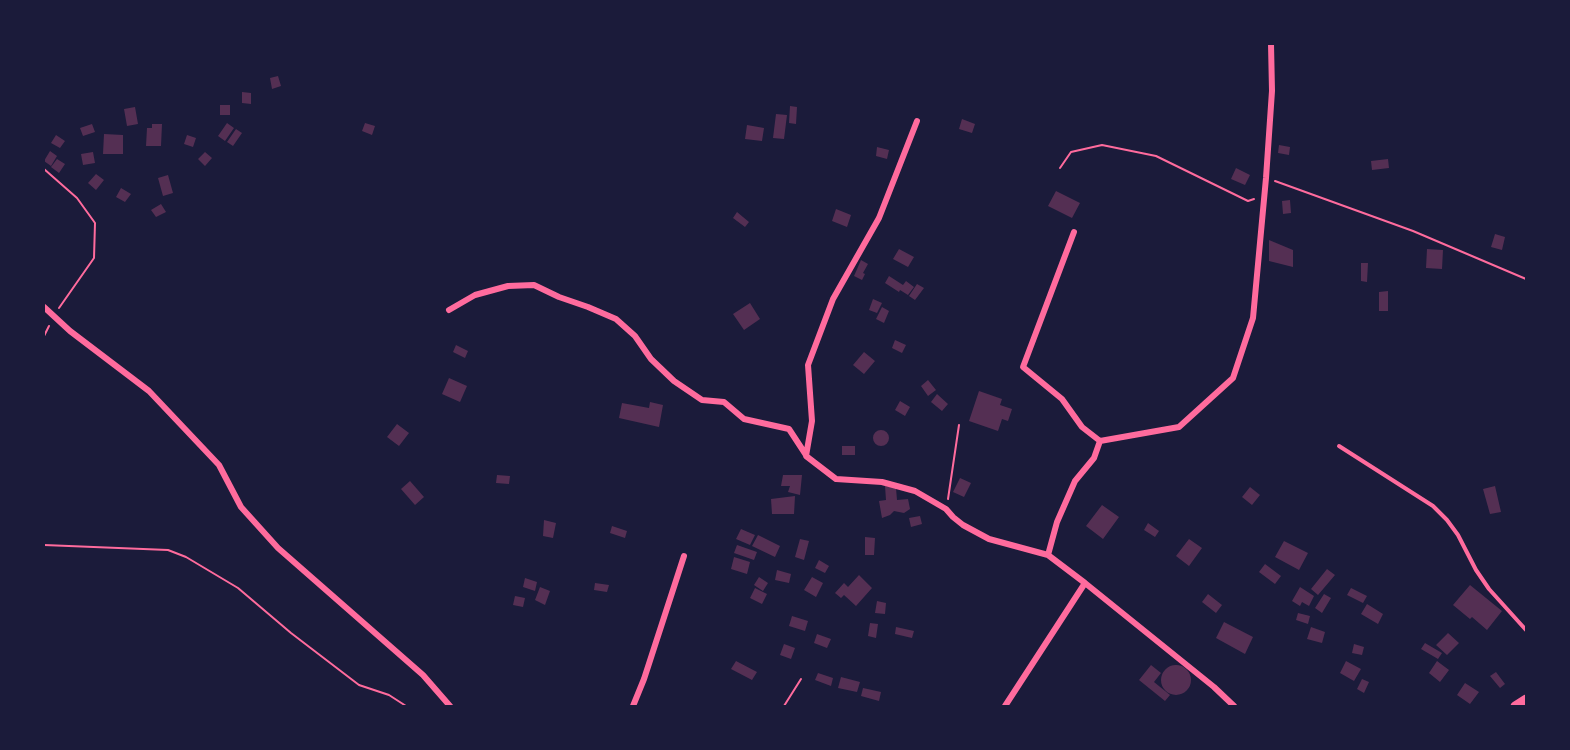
<!DOCTYPE html>
<html>
<head>
<meta charset="utf-8">
<style>
	body { margin:0 }
	#map { position:relative; width:1570px; height:750px; overflow:hidden; background:#1b1b3a; font-family:Arial,sans-serif }
	canvas { display:block }
	.frame { position:absolute; inset:0; border:45px solid #1b1b3a; pointer-events:none }
</style>
</head>
<body>
<div id="map">
<canvas width="1570" height="750"></canvas>
<div class="frame"></div>
</div>
<script>
const g = document.querySelector('canvas').getContext('2d');
g.lineJoin = 'round';
function paint(path, color) { g.fillStyle = color; g.fill(path, 'evenodd'); }
const toPath = rows => new Path2D(rows.map(r => 'M' + r).join(''));
function trace(path, color, width, dash) { g.strokeStyle = color; g.lineWidth = width; g.lineCap = dash ? 'butt' : 'round'; g.setLineDash(dash || []); g.stroke(path); }
const building = toPath([
	[278,76,281,86,272,89,270,78],
	[242,92,251,93,251,104,242,103],
	[220,105,230,105,230,115,220,115],
	[790,106,797,107,796,124,789,123],
	[135,107,138,124,127,126,124,109],
	[776,114,787,115,784,139,773,138],
	[962,119,975,124,972,133,959,129],
	[227,123,234,128,225,141,218,136],
	[365,123,375,126,372,135,362,131],
	[92,124,95,132,83,136,80,128],
	[152,124,162,124,161,146,146,146,147,128,152,128],
	[747,125,764,128,762,141,745,139],
	[236,129,242,133,233,146,227,142],
	[104,134,123,135,123,154,103,154],
	[56,135,65,141,60,148,51,143],
	[187,135,196,138,193,147,184,144],
	[1279,145,1290,147,1289,155,1278,153],
	[877,147,889,150,887,159,876,156],
	[50,151,57,156,51,166,44,161],
	[93,152,95,163,83,165,81,154],
	[205,152,212,158,205,166,198,159],
	[57,159,65,164,59,173,51,167],
	[1388,159,1389,168,1372,170,1371,161],
	[1236,168,1250,175,1245,185,1231,179],
	[96,174,104,180,96,190,88,183],
	[168,175,173,193,163,196,158,178],
	[121,188,131,194,125,202,116,197],
	[1056,191,1080,203,1072,218,1048,206],
	[1290,200,1291,213,1283,214,1282,201],
	[161,204,166,212,156,217,151,210],
	[836,209,851,215,847,227,832,221],
	[737,212,749,222,745,227,733,218],
	[1495,234,1505,237,1502,250,1491,247],
	[1269,240,1293,250,1293,267,1269,261],
	[899,249,914,257,908,267,893,259],
	[1427,249,1443,250,1442,269,1426,268],
	[861,260,868,264,863,273,865,274,862,280,854,276],
	[1361,263,1368,263,1367,282,1361,281],
	[889,276,903,285,906,281,914,287,908,295,900,290,899,292,885,283],
	[917,284,924,288,915,300,909,296],
	[1388,291,1388,311,1379,311,1379,292],
	[873,299,882,303,877,313,869,310],
	[750,303,760,319,744,330,733,314],
	[882,307,889,311,884,323,876,319],
	[895,340,906,345,902,353,892,348],
	[456,345,468,351,465,358,453,352],
	[864,352,875,361,864,374,853,365],
	[449,378,467,386,460,402,442,394],
	[928,380,936,390,928,396,921,386],
	[979,391,1002,399,1000,405,1012,409,1008,421,1002,419,998,431,969,421],
	[937,394,948,404,942,411,931,402],
	[900,401,910,407,905,416,895,410],
	[650,402,663,405,659,427,619,418,622,403,649,408],
	[397,424,409,433,399,446,387,437],
	'873 438a8 8 0 1 1 16 0a8 8 0 1 1-16 0Z',
	[842,446,855,446,855,455,842,455],
	[497,475,510,476,509,484,496,483],
	[783,475,802,475,800,495,788,492,790,486,781,486],
	[960,478,971,483,964,497,953,492],
	[410,481,424,497,415,505,401,489],
	[885,486,896,488,897,500,908,499,910,509,904,513,894,511,890,515,882,518,879,501,886,500],
	[1495,486,1501,512,1490,514,1483,489],
	[1250,487,1260,495,1252,505,1242,497],
	[795,496,794,514,772,514,771,499],
	[1102,505,1119,517,1103,539,1086,526],
	[920,516,922,524,911,527,909,518],
	[544,520,556,523,553,538,543,536],
	[1148,523,1159,531,1155,537,1144,530],
	[612,526,627,531,625,538,610,533],
	[741,529,755,535,750,545,736,539],
	[758,535,780,546,775,557,752,546],
	[865,537,875,538,874,555,865,555],
	[800,539,809,541,804,560,795,557],
	[1189,539,1202,548,1189,566,1176,556],
	[1284,541,1308,553,1299,570,1275,557],
	[737,545,757,552,754,560,734,553],
	[734,557,750,562,747,574,731,569],
	[819,560,829,566,825,573,815,568],
	[1265,564,1281,576,1275,584,1259,572],
	[1327,569,1335,575,1318,595,1311,589],
	[777,570,791,574,789,583,775,580],
	[859,575,872,588,856,606,844,595,841,598,835,593,844,583,848,587],
	[759,577,768,583,763,591,754,585],
	[812,577,823,583,816,597,804,590],
	[525,578,537,582,535,591,523,587],
	[595,583,609,585,607,592,594,590],
	[1470,585,1502,611,1487,630,1472,617,1470,619,1453,605],
	[540,587,550,591,545,605,535,600],
	[1300,587,1314,596,1309,606,1302,602,1300,606,1292,601],
	[755,588,767,594,762,604,750,598],
	[1351,588,1367,596,1363,603,1347,595],
	[1208,594,1222,605,1216,613,1202,602],
	[1324,594,1331,598,1322,613,1315,608],
	[515,596,525,598,523,607,513,605],
	[877,601,886,603,885,614,875,613],
	[1367,604,1383,614,1378,624,1361,614],
	[1298,613,1310,616,1308,624,1296,620],
	[792,616,808,621,805,631,789,626],
	[1224,622,1253,637,1245,654,1216,638],
	[870,623,878,624,876,638,868,636],
	[896,627,914,631,912,638,895,634],
	[1311,627,1325,632,1322,643,1307,639],
	[1448,633,1459,643,1447,655,1436,645],
	[817,634,831,639,827,648,814,643],
	[1425,643,1442,653,1438,659,1421,649],
	[784,644,795,648,791,659,780,655],
	[1354,644,1364,647,1362,655,1352,653],
	[736,661,757,672,752,680,731,669],
	[1346,661,1361,669,1354,681,1340,673],
	[1437,661,1449,670,1440,682,1429,673],
	[1151,665,1161,673,1154,682,1170,695,1165,701,1139,680],
	'1161 680a15 15 0 1 1 30 0a15 15 0 1 1-30 0Z',
	[1496,672,1505,684,1500,688,1490,676],
	[818,673,833,678,831,686,815,680],
	[841,677,860,682,857,692,838,688],
	[1362,679,1369,682,1364,693,1357,689],
	[1465,683,1479,692,1470,704,1457,695],
	[863,688,881,692,879,701,861,696]
]);
const path = toPath([
	[1060,168,1071,152,1102,145,1156,156,1248,201,1254,199],
	[44,169,77,198,95,223,94,258,59,308],
	[1275,181,1413,231,1526,279],
	[44,336,49,326],
	[948,499,959,425],
	[44,545,168,550,186,557,238,588,291,633,359,685,389,695,406,706],
	[784,706,801,679]
]);
const service = toPath([
	[1339,446,1433,506,1447,520,1458,535,1476,570,1489,589,1526,630]
]);
const minor = toPath([
	[917,121,879,218,833,299,808,365,812,421,806,456,836,479,882,482,915,491,946,509,953,517,963,525,989,539,1048,555,1085,583,1214,687,1234,706],
	[1074,232,1023,367,1062,399,1082,427,1100,441],
	[44,307,70,331,149,391,219,465,241,507,278,548,423,675,450,706],
	[449,310,475,295,508,286,534,285,559,297,588,307,616,319,635,336,651,359,674,381,702,400,724,402,744,419,789,429,806,455],
	[1048,555,1057,522,1075,481,1094,458,1100,441,1179,427,1233,378,1253,318,1266,178,1272,91,1271,44],
	[633,706,644,679,684,556],
	[1005,706,1085,583]
]);
const tertiary = toPath([
	[1515,706,1526,699]
]);
paint(building, '#542f53');
trace(path, '#ff6b9d', 2);
trace(service, '#ff6b9d', 4);
trace(minor, '#ff6b9d', 6);
trace(tertiary, '#ff6b9d', 9);
</script>
</body>
</html>
